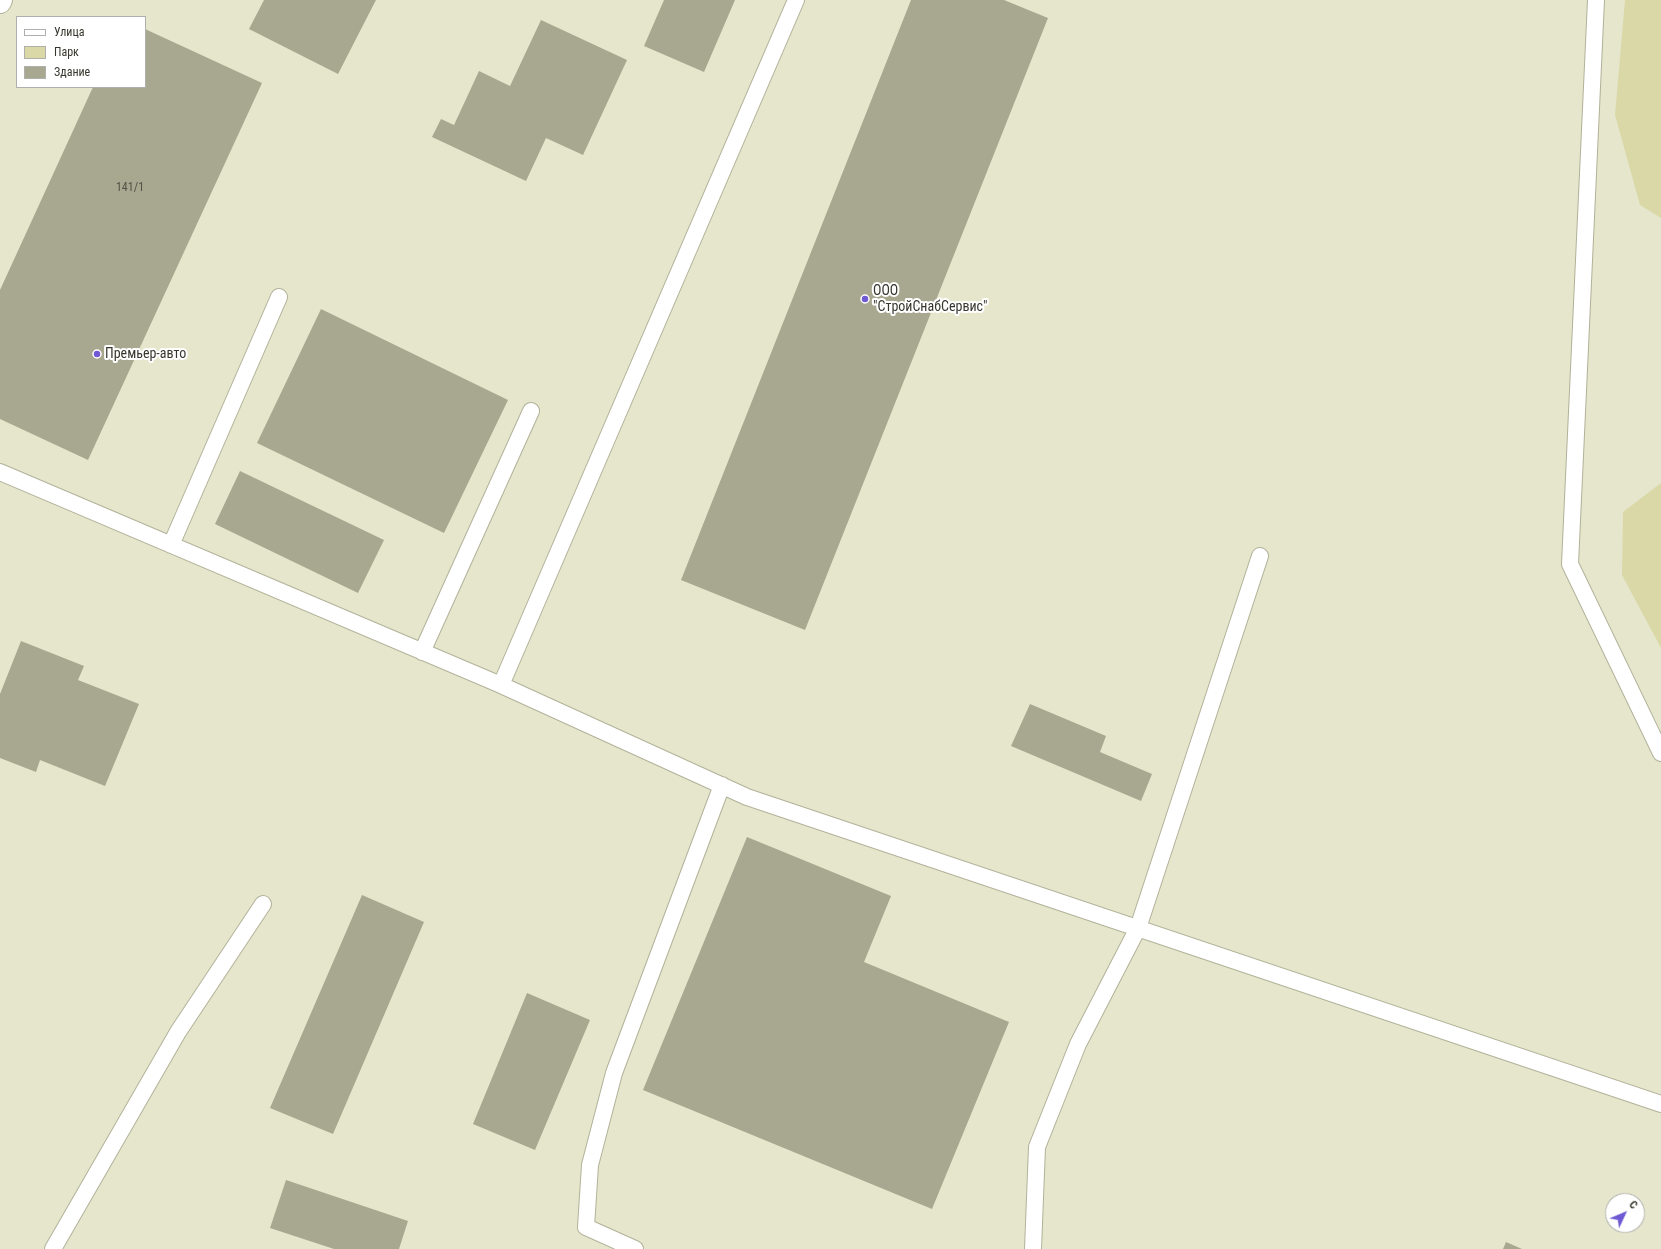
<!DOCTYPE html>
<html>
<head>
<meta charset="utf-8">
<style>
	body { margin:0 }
	#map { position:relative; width:1661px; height:1249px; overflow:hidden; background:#e6e6cd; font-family:"Roboto Condensed",sans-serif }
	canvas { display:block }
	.legend { position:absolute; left:16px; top:16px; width:130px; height:72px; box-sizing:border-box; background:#fff; border:1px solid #afafab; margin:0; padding:5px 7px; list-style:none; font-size:12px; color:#37362d }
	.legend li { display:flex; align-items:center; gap:8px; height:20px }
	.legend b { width:20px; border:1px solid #afafab }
	.north { position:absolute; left:1605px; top:1193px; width:40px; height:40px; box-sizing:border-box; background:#fff; border:1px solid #afafab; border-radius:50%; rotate:46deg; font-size:11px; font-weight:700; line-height:16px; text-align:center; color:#37362d }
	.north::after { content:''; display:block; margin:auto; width:14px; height:18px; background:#6f5ad4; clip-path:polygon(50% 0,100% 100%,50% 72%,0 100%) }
</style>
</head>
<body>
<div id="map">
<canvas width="1661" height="1249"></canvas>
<ul class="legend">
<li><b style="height:5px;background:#fff"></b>Улица</li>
<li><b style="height:11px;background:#d9d8a6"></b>Парк</li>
<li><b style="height:11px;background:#a8a890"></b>Здание</li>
</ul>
<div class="north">С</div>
</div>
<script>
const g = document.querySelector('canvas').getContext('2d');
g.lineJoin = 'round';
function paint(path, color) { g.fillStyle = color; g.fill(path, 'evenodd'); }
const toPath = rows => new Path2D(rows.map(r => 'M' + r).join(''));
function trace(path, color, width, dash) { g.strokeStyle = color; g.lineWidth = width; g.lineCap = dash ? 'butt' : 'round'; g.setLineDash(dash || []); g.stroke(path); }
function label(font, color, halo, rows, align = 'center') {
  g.font = font + ' "Roboto Condensed",sans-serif'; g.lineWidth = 4; g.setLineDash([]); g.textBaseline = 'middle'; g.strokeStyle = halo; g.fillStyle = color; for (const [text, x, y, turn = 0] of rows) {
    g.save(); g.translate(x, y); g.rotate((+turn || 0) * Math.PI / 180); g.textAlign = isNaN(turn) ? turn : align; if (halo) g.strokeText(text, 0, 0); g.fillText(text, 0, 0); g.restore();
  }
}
const green = toPath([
	[1625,0,1661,0,1661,218,1640,205,1615,115],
	[1661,483,1661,648,1622,575,1623,512]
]);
const building = toPath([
	[264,0,376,0,338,74,249,29],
	[664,0,735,0,704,72,644,46],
	[911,0,1004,0,1048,18,805,630,681,580],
	[541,20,627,60,583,155,546,138,526,181,432,137,441,119,454,125,479,71,510,86],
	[145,29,262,83,88,460,0,419,0,290,93,87,145,87],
	[321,309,508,400,444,533,257,443],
	[240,471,384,540,358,593,215,524],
	[21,641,84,666,78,680,139,704,105,786,40,760,36,772,0,758,0,694],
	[1030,704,1106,736,1100,752,1152,774,1141,801,1011,746],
	[747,837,891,896,864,962,1009,1022,932,1209,643,1090],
	[362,895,424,922,333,1134,270,1108],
	[527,993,590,1020,535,1150,473,1124],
	[286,1180,408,1221,399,1249,334,1249,270,1228],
	[1506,1242,1522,1249,1503,1249]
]);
const service = toPath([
	[1596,0,1570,564,1661,753],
	[0,472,501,685,747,797,1661,1104],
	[171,545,279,297],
	[422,652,531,411],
	[501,685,796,0],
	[53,1249,178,1032,263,904],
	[635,1249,586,1227,590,1165,614,1073,722,785],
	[1033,1249,1037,1147,1078,1044,1138,928,1260,556]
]);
const secondary = toPath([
	[0,2,1,0]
]);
const markers = [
	[865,299,4,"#6f5ad4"],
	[97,354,4,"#6f5ad4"]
];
const numberNames = [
	["141/1",130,188]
];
const poiNames = [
	["ООО",873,291],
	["\"СтройСнабСервис\"",873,307],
	["Премьер-авто",105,354]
];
paint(green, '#d9d8a6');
paint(building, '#a8a890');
trace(service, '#b2b29a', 18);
trace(secondary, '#b2b29a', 24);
trace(service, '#fff', 16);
trace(secondary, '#fff', 22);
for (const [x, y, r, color] of markers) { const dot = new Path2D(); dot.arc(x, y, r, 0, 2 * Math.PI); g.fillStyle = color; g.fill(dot); trace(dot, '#fff', 1.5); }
label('12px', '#535246', null, numberNames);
label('14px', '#37362d', '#fff', poiNames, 'left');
</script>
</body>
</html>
